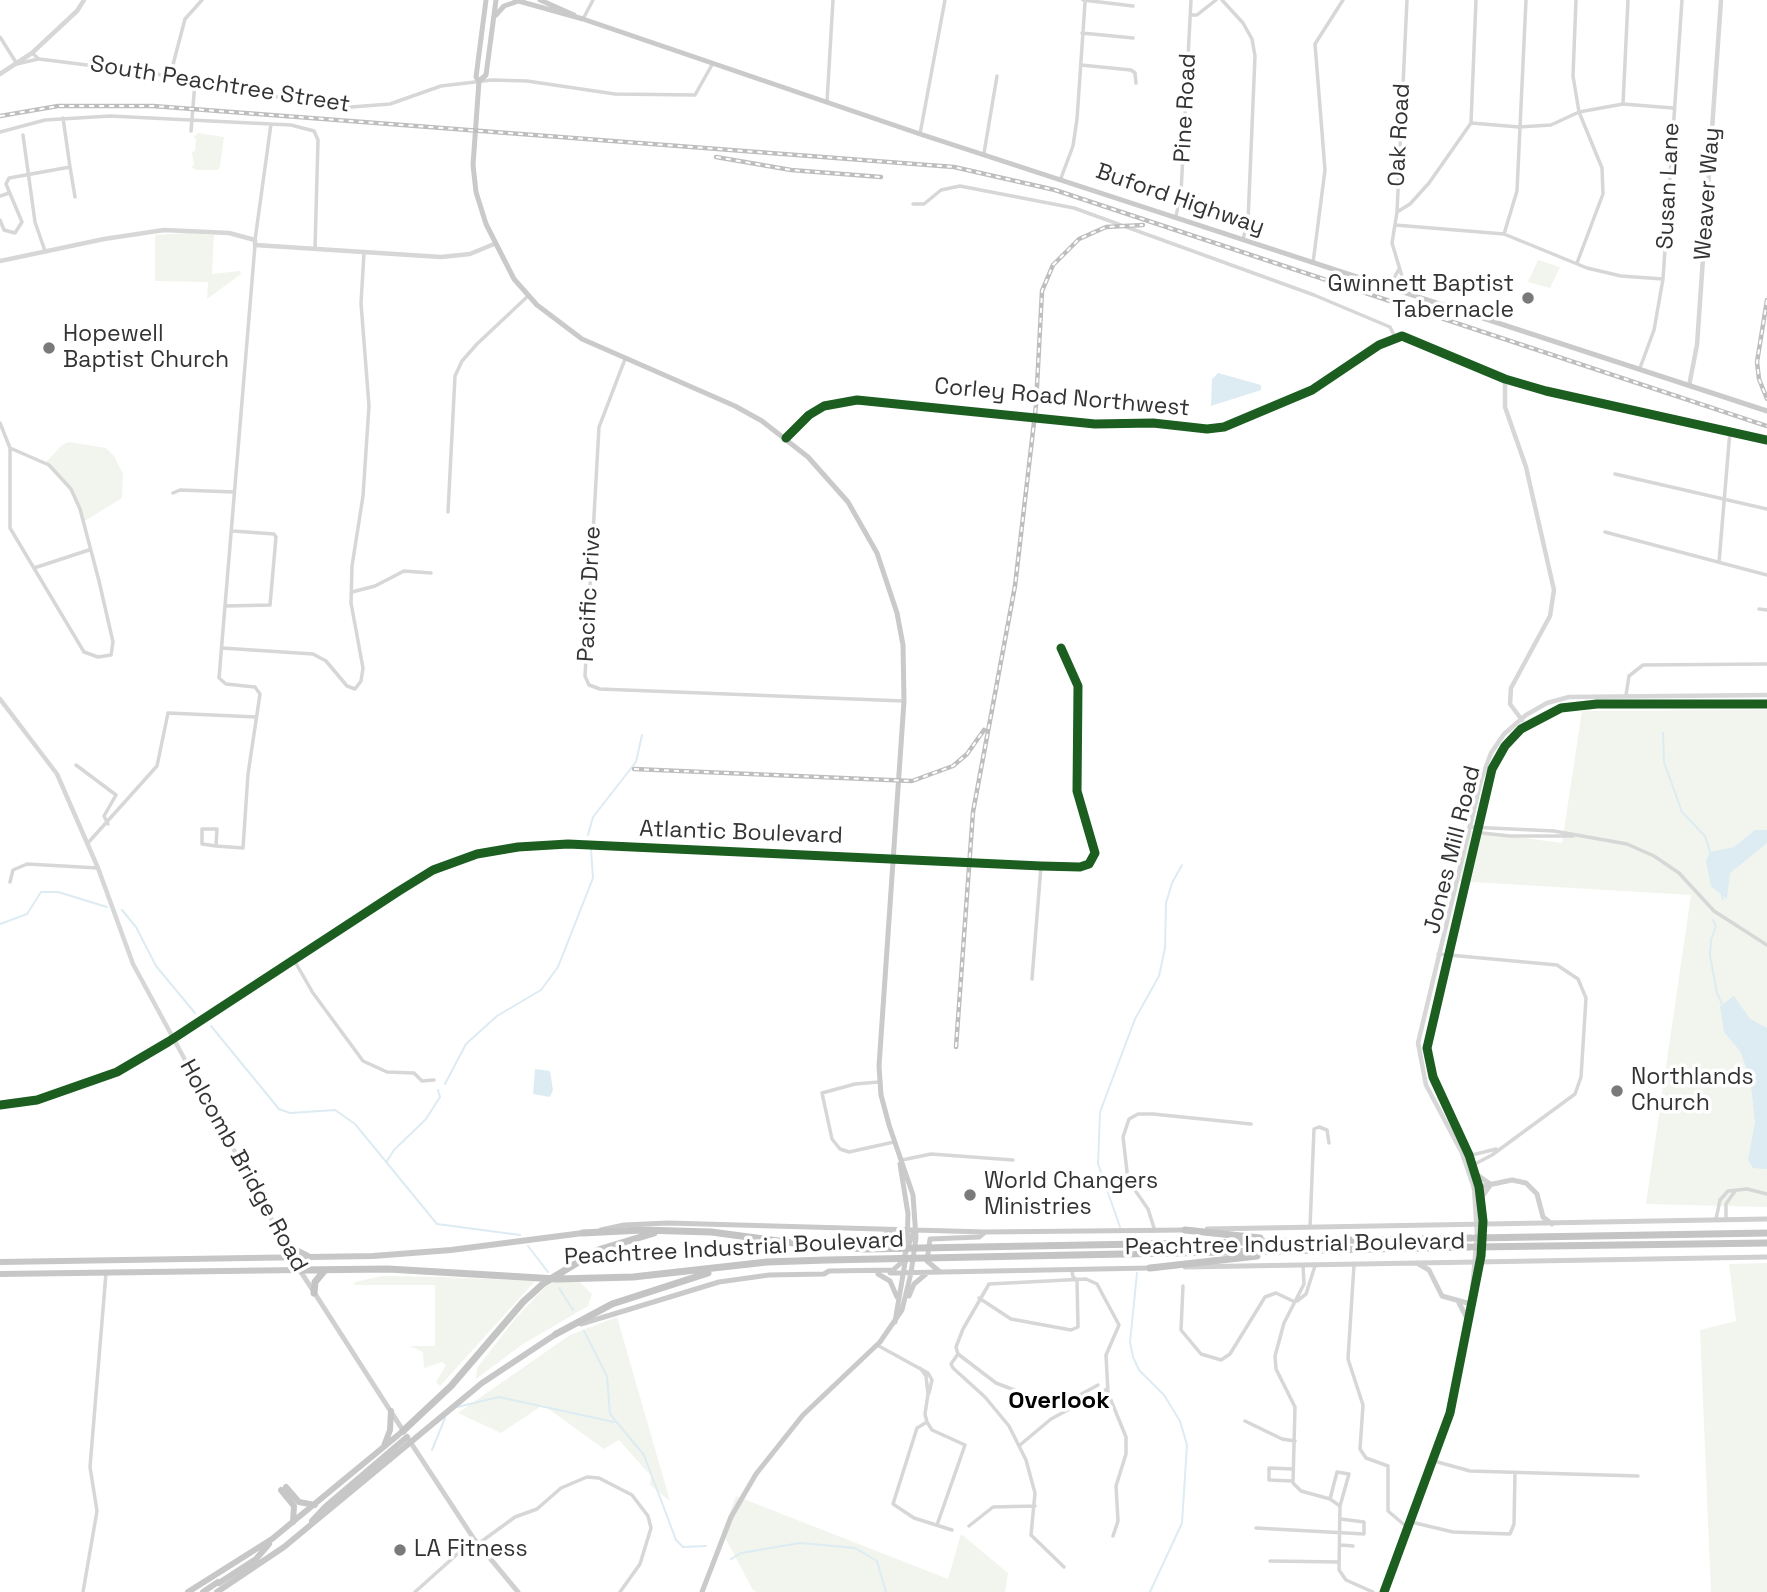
<!DOCTYPE html>
<html>
<head>
<meta charset="utf-8">
<style>
	body { margin:0 }
	canvas { display:block; background:#fff }
</style>
</head>
<body>
<canvas width="1767" height="1592"></canvas>
<script>
const g = document.querySelector('canvas').getContext('2d');
g.lineJoin = 'round';
function paint(path, color) { g.fillStyle = color; g.fill(path, 'evenodd'); }
const toPath = rows => new Path2D(rows.map(r => 'M' + r).join(''));
function trace(path, color, width, dash) { g.strokeStyle = color; g.lineWidth = width; g.lineCap = dash ? 'butt' : 'round'; g.setLineDash(dash || []); g.stroke(path); }
function label(font, color, halo, rows, align = 'center') {
  g.font = font + ' "Space Grotesk",sans-serif'; g.lineWidth = 7; g.setLineDash([]); g.textBaseline = 'middle'; g.strokeStyle = halo; g.fillStyle = color; for (const [text, x, y, turn = 0] of rows) {
    g.save(); g.translate(x, y); g.rotate((+turn || 0) * Math.PI / 180); g.textAlign = isNaN(turn) ? turn : align; if (halo) g.strokeText(text, 0, 0); g.fillText(text, 0, 0); g.restore();
  }
}
const green = toPath([
	[198,133,224,137,220,167,217,170,197,170,191,167,194,165,192,152,195,151,196,138,193,138],
	[189,233,214,235,212,274,240,271,241,274,207,299,208,282,155,281,155,235],
	[1538,260,1560,267,1550,288,1528,282],
	[69,442,106,448,114,456,123,474,122,498,83,522,71,489,45,463,62,445],
	[1767,710,1767,1207,1646,1204,1691,895,1455,881,1465,830,1562,843,1582,711],
	[1767,1263,1767,1592,1711,1592,1700,1330,1736,1321,1729,1264],
	[382,1276,441,1277,535,1281,440,1386,436,1382,446,1365,442,1362,424,1368,423,1352,409,1346,435,1346,435,1285,353,1285,355,1282],
	[550,1282,580,1282,592,1294,588,1306,523,1344,476,1379,477,1368,515,1319],
	[617,1317,670,1501,650,1485,651,1476,619,1440,604,1449,543,1405,501,1433,458,1413,570,1335],
	[736,1496,948,1579,961,1534,1008,1573,1005,1592,757,1592,753,1590,722,1532]
]);
const water = toPath([
	[1218,373,1261,385,1261,390,1211,406,1212,379],
	[1755,830,1767,830,1767,843,1730,873,1727,899,1711,886,1706,861,1710,852,1734,847],
	[1734,996,1750,1019,1767,1028,1767,1169,1753,1168,1748,1160,1755,1122,1750,1077,1740,1051,1724,1032,1720,1006],
	[535,1069,550,1071,553,1090,550,1097,533,1094]
]);
const stream = toPath([
	[1663,733,1664,762,1682,812,1705,836,1710,852],
	[588,835,593,817,636,762,642,735],
	[1722,895,1723,899],
	[122,910,136,927,156,966,195,1013],
	[1713,920,1716,926,1711,940,1710,956,1717,993,1722,1004],
	[0,924,27,914,41,892,58,892,107,907],
	[211,1026,279,1109,290,1113,335,1110,355,1124,437,1224,520,1235],
	[445,1084,466,1044,497,1016,541,990,558,967,593,878,591,849],
	[387,1161,394,1150,426,1119,440,1097,438,1090],
	[1120,1227,1098,1164,1100,1112,1135,1019,1159,976,1165,948,1166,903,1172,883,1182,865],
	[528,1246,548,1272],
	[1137,1273,1130,1342,1133,1357,1139,1370,1164,1395,1180,1421,1187,1445,1182,1523,1150,1592],
	[559,1288,573,1310],
	[584,1331,607,1376,610,1414,644,1455,676,1540,683,1547,706,1546],
	[457,1407,499,1397,614,1422],
	[432,1450,445,1418],
	[731,1559,741,1553,800,1543,855,1548,877,1561,886,1592]
]);
const minor = toPath([
	[1083,0,1133,6],
	[1222,0,1243,23,1252,39,1255,56,1248,221,1243,239],
	[1576,0,1573,76,1579,112,1602,168,1603,194,1577,263],
	[1192,15,1197,15,1216,0],
	[583,19,593,0],
	[1082,33,1133,38],
	[0,37,17,64,38,59],
	[32,53,39,59,151,73,338,108,390,104,441,86,492,80,527,81,615,94,695,95,713,63],
	[1081,65,1131,70,1135,73,1136,83],
	[170,76,185,19,202,0],
	[827,102,833,0],
	[1623,104,1628,0],
	[1471,123,1519,127,1551,125,1579,112,1623,104,1673,108],
	[1471,123,1476,0],
	[191,131,195,82],
	[0,132,45,120,110,116,291,125,314,131,318,140,315,249],
	[920,134,945,0],
	[23,135,35,222,45,251],
	[984,153,997,76],
	[70,167,75,197],
	[1061,178,1073,146,1077,119,1085,3],
	[0,196,9,193],
	[913,204,924,204,941,190,960,186,1074,208,1314,295,1390,327,1395,337],
	[1397,212,1410,204,1429,183,1471,123],
	[1176,216,1181,193,1191,0],
	[0,220,4,230],
	[1395,225,1504,234,1587,268,1621,276,1663,279],
	[4,230,15,233,22,222,6,184,9,178,70,167,63,118],
	[1504,234,1517,191,1526,0],
	[255,240,271,124],
	[1313,263,1325,170,1315,44,1343,0],
	[1383,283,1393,280,1399,269],
	[1402,291,1404,283,1392,243,1397,212,1407,0],
	[625,359,599,427,585,676,589,685,600,689,904,701],
	[1640,368,1654,330,1663,279,1682,0],
	[0,423,10,448,49,465,71,489,80,509,99,581,113,642,111,655,98,657,84,652,10,528,10,448],
	[786,438,809,415,824,406,857,400,1095,424,1153,423,1207,429,1224,427,1312,390,1379,345,1402,336,1505,379,1546,391,1767,440],
	[1615,474,1767,509],
	[173,493,180,490,234,492],
	[448,512,455,376,462,361,477,344,528,296],
	[1605,532,1767,575],
	[1719,562,1730,431],
	[34,568,89,550],
	[352,592,375,586,404,571,431,573],
	[226,606,270,605,276,537,274,534,233,531],
	[1759,609,1767,610],
	[222,648,313,654,326,661,347,686,355,689,361,681,363,668,351,603,352,566,363,496,369,406,361,303,364,253],
	[1626,695,1629,676,1643,665,1767,664],
	[76,765,116,795,104,816,108,824],
	[1469,827,1554,831,1627,844,1654,856,1679,873,1714,911,1767,945],
	[1478,829,1482,833,1510,836,1573,836],
	[87,844,157,766,168,713,256,717],
	[216,846,217,829,202,829,202,844,216,846,243,848,248,774,260,694,255,687,226,684,219,678,255,245],
	[10,882,13,870,27,864,98,868],
	[1438,954,1557,965,1578,979,1586,998,1581,1077,1575,1094,1492,1155,1473,1165],
	[294,960,313,993,363,1061,387,1072,414,1073,422,1081,434,1080],
	[1032,979,1041,866],
	[879,1082,855,1084,822,1093,832,1139,840,1149,849,1152,894,1142],
	[0,1105,37,1100,117,1072,168,1042,399,891,433,870,477,854,518,847,568,844,1041,866,1080,867,1089,864,1095,853,1077,791,1078,686,1061,648],
	[1464,1157,1496,1149],
	[902,1160,931,1154,1013,1160],
	[1716,1219,1720,1200,1728,1191,1747,1189,1767,1194],
	[1726,1219,1726,1204,1735,1191],
	[1310,1227,1314,1129,1319,1127,1327,1130,1329,1143],
	[1155,1231,1148,1209,1128,1180,1123,1137,1129,1119,1138,1114,1153,1114,1251,1124],
	[1303,1265,1304,1284,1284,1323,1275,1356,1276,1369,1295,1407,1293,1483,1301,1491,1330,1499,1340,1506,1339,1570,1346,1580,1373,1592],
	[1354,1265,1348,1359,1363,1405,1360,1449,1366,1458,1388,1466,1388,1511,1408,1528],
	[1183,1286,1181,1330,1201,1354,1221,1360,1230,1354,1265,1297,1276,1293,1295,1302],
	[979,1298,1011,1319,1071,1330,1078,1327,1077,1280,1073,1277,1072,1271],
	[1297,1301,1306,1294,1315,1266],
	[877,1345,928,1373,932,1380,929,1393],
	[958,1354,956,1347,963,1329,989,1284,1086,1279,1097,1284,1119,1325,1106,1355,1108,1393,1126,1437,1126,1454,1116,1486,1118,1521,1113,1536],
	[958,1354,951,1364,953,1368,985,1397,1009,1426,1026,1460,1035,1493,1031,1535,1064,1567],
	[958,1354,996,1383,1038,1399,1078,1396,1098,1385],
	[920,1368,926,1376,928,1394,925,1414,927,1422,932,1430,965,1445,937,1525],
	[1075,1406,1107,1389],
	[1245,1421,1282,1439,1295,1441],
	[927,1422,917,1428,893,1504,914,1518,952,1530],
	[1020,1445,1051,1419,1075,1406,1078,1396],
	[1434,1461,1470,1471,1638,1476],
	[1293,1481,1269,1480,1269,1468,1293,1469],
	[1330,1499,1337,1472,1349,1474,1340,1506],
	[1411,1522,1453,1532,1510,1534,1514,1524,1515,1473],
	[969,1526,993,1507,1035,1506],
	[1256,1528,1364,1534,1364,1522,1341,1519],
	[478,1544,515,1517,537,1509,561,1488,587,1477,599,1478,632,1495,648,1516,651,1528,640,1564,620,1592],
	[1341,1545,1353,1546],
	[1270,1561,1339,1562],
	[83,1592,97,1511,90,1467,106,1273],
	[415,1592,474,1539]
]);
const tertiary = toPath([
	[0,74,32,53,77,11,84,0],
	[0,261,104,239,164,230,229,233,255,240,255,245,441,257,470,254,494,244],
	[1505,379,1505,407,1526,467,1554,590,1550,616,1511,688,1510,704,1522,720],
	[1689,386,1697,345,1721,0],
	[0,699,57,774,98,868,133,964,292,1257],
	[1471,1303,1477,1234,1474,1188,1462,1153,1426,1085,1418,1043,1481,780,1491,753,1504,734,1526,715,1547,703,1569,697,1767,695],
	[1384,1592,1450,1413,1481,1256,1483,1221,1479,1187,1469,1155,1433,1077,1427,1048,1492,769,1505,746,1521,729,1561,708,1597,704,1767,704]
]);
const secondary = toPath([
	[1476,1174,1490,1184],
	[1474,1188,1512,1180,1526,1183,1537,1194,1543,1217,1552,1224],
	[1481,1198,1491,1184],
	[1207,1229,1767,1219],
	[292,1258,404,1432],
	[1417,1263,1429,1270,1442,1296,1471,1304],
	[1185,1267,1767,1257],
	[1459,1303,1468,1320],
	[409,1440,474,1539,518,1592]
]);
const primary = toPath([
	[486,0,476,77,479,81,473,165,476,192,486,224,514,279,537,305,582,339,735,406,762,421,808,457,848,502,877,553,897,613,903,645,904,701,879,1066,881,1095,889,1125,913,1195,916,1238,911,1273,902,1310,880,1342,803,1415,756,1474,731,1517,702,1592],
	[515,0,583,19,920,134,1767,411],
	[540,0,574,15],
	[496,15,504,6,516,2],
	[479,81,486,75,496,0],
	[900,1164,908,1214,907,1244],
	[601,1230,624,1225,668,1223,985,1232,1185,1230],
	[886,1231,902,1241,906,1250],
	[940,1272,927,1261,930,1239,979,1237,985,1232],
	[890,1273,1150,1268],
	[878,1274,890,1281,897,1297],
	[909,1296,914,1284,926,1274],
	[895,1322,906,1257],
	[581,1324,719,1282,769,1275,824,1274,829,1271,893,1270,902,1262,914,1231]
]);
const trunk = toPath([
	[278,1234,294,1249,308,1256],
	[0,1262,373,1256,451,1250,583,1233],
	[0,1274,299,1270],
	[384,1446,390,1430,391,1411],
	[286,1487,299,1502,315,1505],
	[281,1490,294,1506,293,1522],
	[312,1521,325,1507,407,1437],
	[219,1583,256,1559,269,1544],
	[188,1592,272,1539,403,1431],
	[203,1592,218,1582],
	[217,1592,284,1547,482,1383,556,1334]
]);
const motorway = toPath([
	[1185,1230,1260,1238],
	[583,1233,642,1230,711,1232,809,1245,866,1249,1471,1238],
	[1475,1238,1767,1233],
	[1474,1247,1767,1243],
	[1150,1268,1257,1256],
	[299,1270,388,1269,557,1279,633,1277,767,1262,827,1260,1470,1247],
	[314,1293,315,1282,325,1270],
	[556,1334,612,1304,708,1273],
	[403,1431,451,1386,523,1302,544,1283,598,1250,654,1233]
]);
const rail = toPath([
	[0,116,58,106,153,106,954,167,1055,190,1767,426],
	[716,157,791,170,881,177],
	[1767,300,1757,362,1759,379,1767,399],
	[634,769,912,781,953,766,967,754,984,730],
	[956,1047,973,812,1015,586,1036,405,1042,291,1053,265,1079,239,1106,227,1143,225]
]);
const cycleway = toPath([
	[786,438,809,415,824,406,857,400,1095,424,1153,423,1207,429,1224,427,1312,390,1379,345,1402,336,1505,379,1546,391,1767,440],
	[0,1105,37,1100,117,1072,168,1042,399,891,433,870,477,854,518,847,568,844,1041,866,1080,867,1089,864,1095,853,1077,791,1078,686,1061,648],
	[1384,1592,1450,1413,1481,1256,1483,1221,1479,1187,1469,1155,1433,1077,1427,1048,1492,769,1505,746,1521,729,1561,708,1597,704,1767,704]
]);
const markers = [
	[1528,298,7,"#7a7a7a"],
	[49,348,7,"#7a7a7a"],
	[1617,1091,7,"#7a7a7a"],
	[970,1195,7,"#7a7a7a"],
	[400,1550,7,"#7a7a7a"]
];
const streetNames = [
	["South Peachtree Street",220,85,9],
	["Pine Road",1186,108,-87],
	["Oak Road",1400,135,-87],
	["Susan Lane",1669,186,-87],
	["Weaver Way",1708,194,-86],
	["Buford Highway",1180,200,19],
	["Corley Road Northwest",1062,398,5],
	["Pacific Drive",590,594,-87],
	["Atlantic Boulevard",741,833,2],
	["Jones Mill Road",1453,850,-76],
	["Holcomb Bridge Road",243,1166,61],
	["Peachtree Industrial Boulevard",1295,1245,-1],
	["Peachtree Industrial Boulevard",734,1249,-3]
];
const poiNames = [
	["Gwinnett Baptist",1514,285,"right"],
	["Tabernacle",1514,311,"right"],
	["Hopewell",63,335],
	["Baptist Church",63,361],
	["Northlands",1631,1078],
	["Church",1631,1104],
	["World Changers",984,1182],
	["Ministries",984,1208],
	["LA Fitness",414,1550]
];
const neighbourhoodNames = [
	["Overlook",1059,1401]
];
paint(green, '#f1f5ed');
paint(water, '#ddebf3');
trace(stream, '#ddebf3', 2);
trace(minor, '#d7d7d7', 3.5);
trace(tertiary, '#d7d7d7', 4.5);
trace(secondary, '#d0d0d0', 5);
trace(primary, '#cacaca', 5);
trace(trunk, '#c7c7c7', 6);
trace(motorway, '#c4c4c4', 7);
trace(rail, '#bebebe', 4.5);
trace(rail, '#fff', 2, [5]);
trace(cycleway, '#1b5e20', 9);
for (const [x, y, r, color] of markers) { const dot = new Path2D(); dot.arc(x, y, r, 0, 2 * Math.PI); g.fillStyle = color; g.fill(dot); trace(dot, '#fff', 2.5); }
label('23px', '#333', '#fff', streetNames);
label('23px', '#333', '#fff', poiNames, 'left');
label('bold 24px', '#000', '#fff', neighbourhoodNames);
</script>
</body>
</html>
